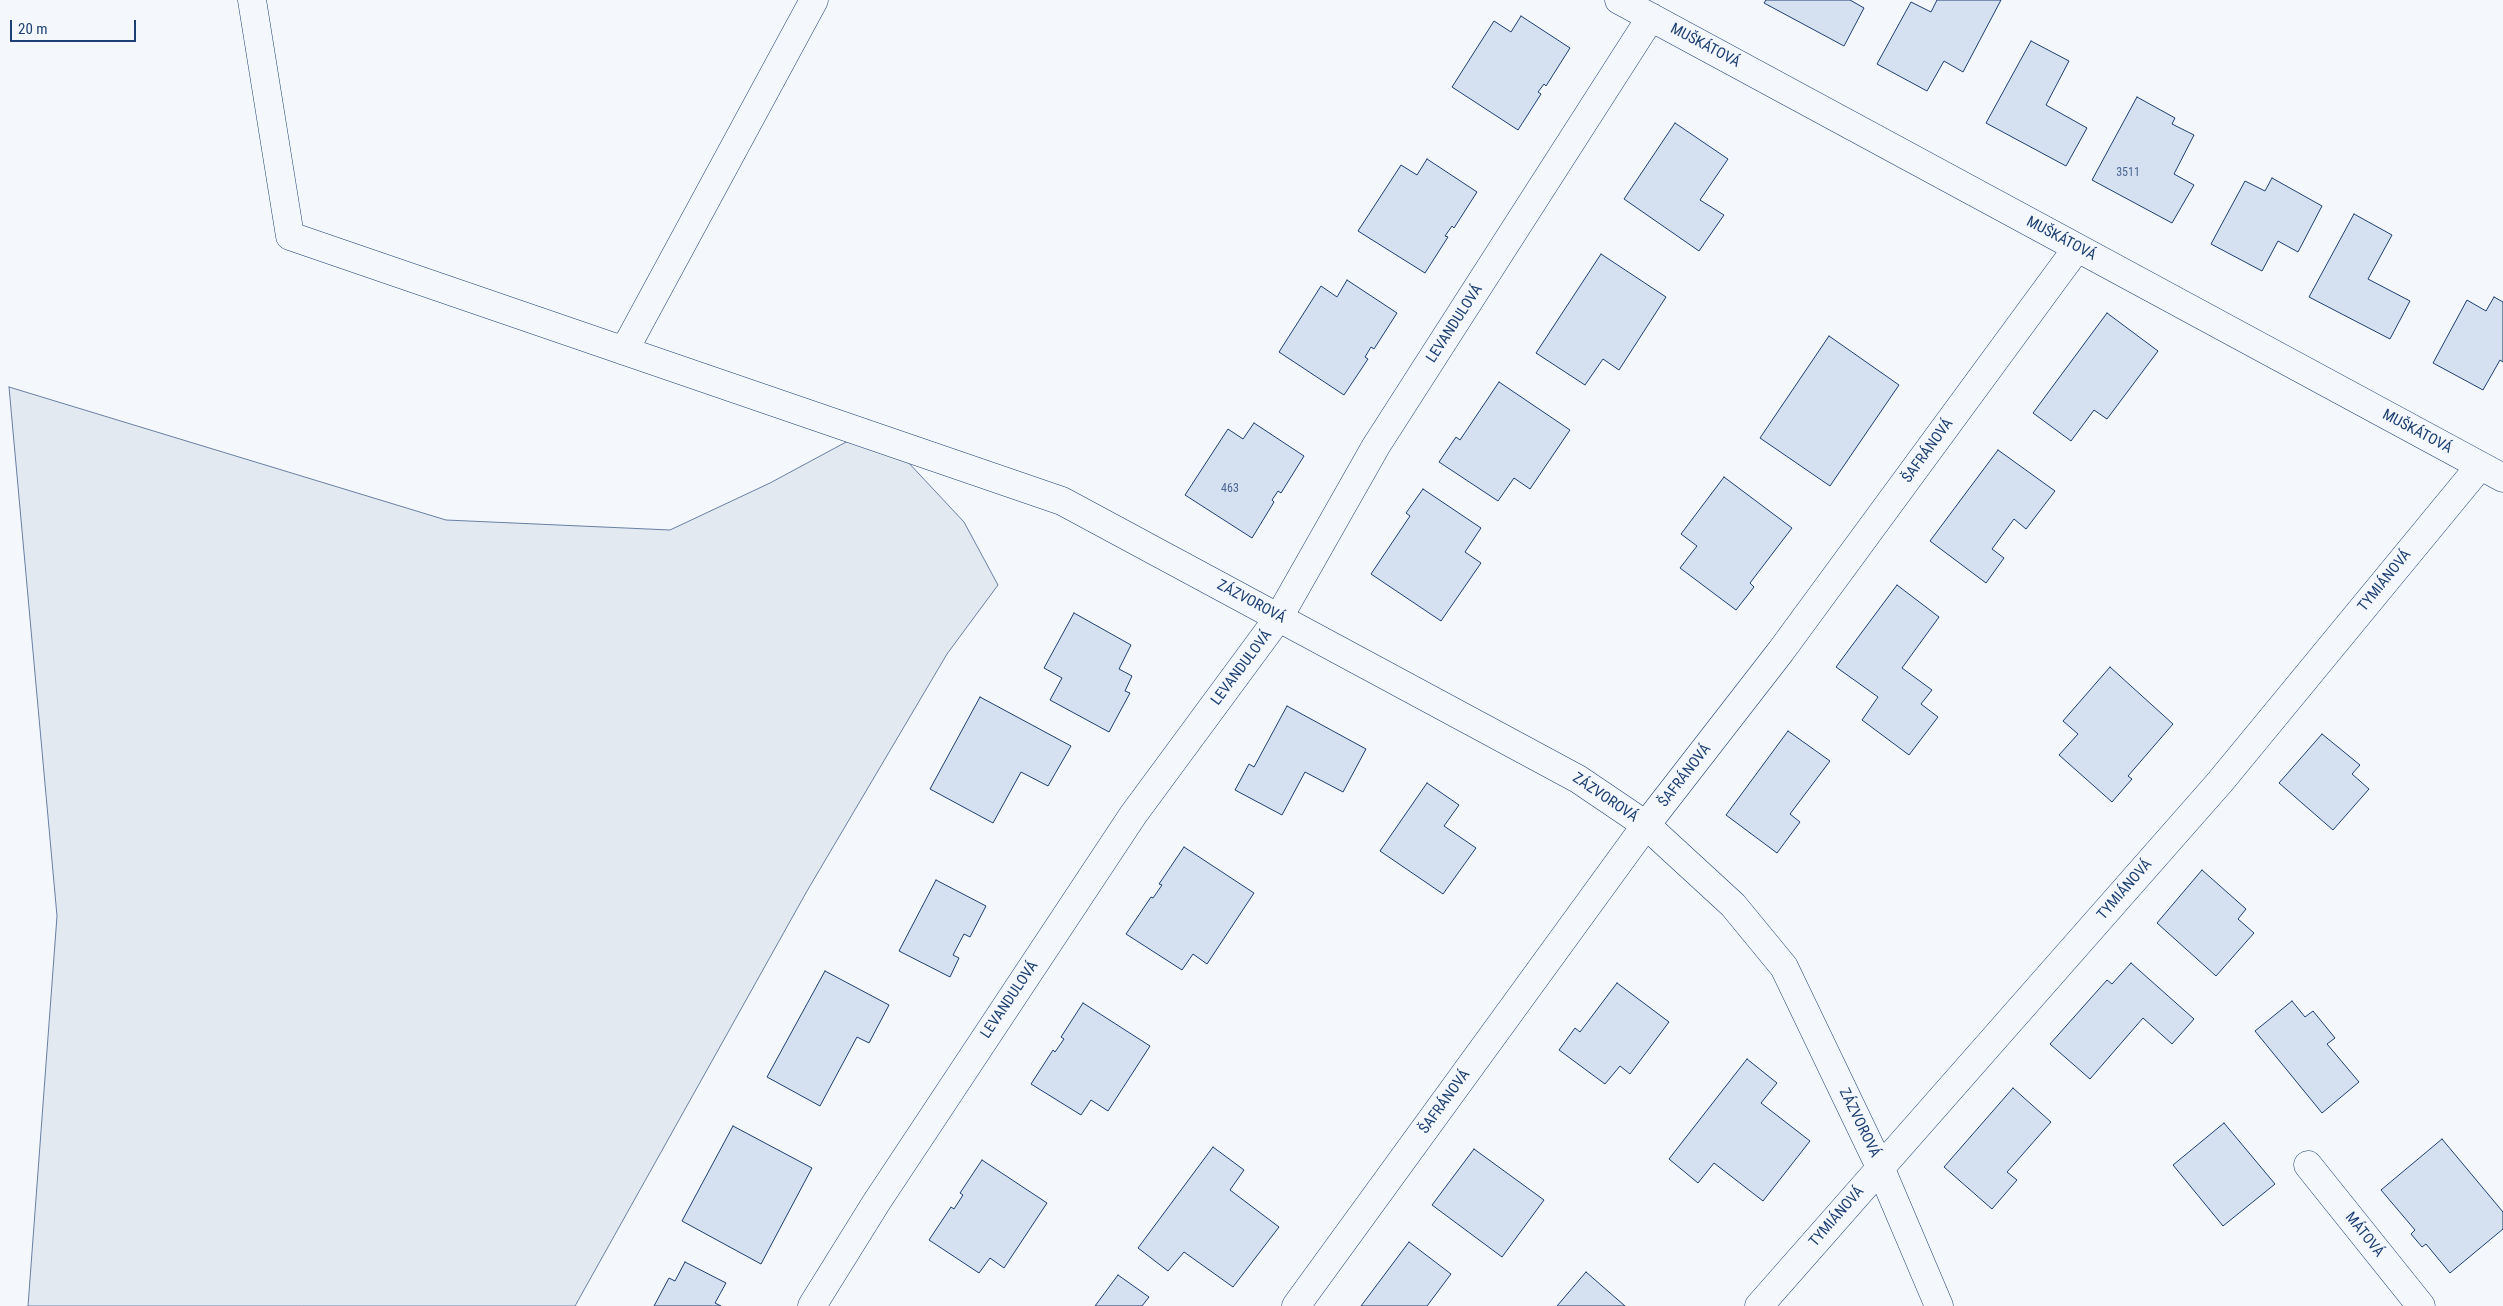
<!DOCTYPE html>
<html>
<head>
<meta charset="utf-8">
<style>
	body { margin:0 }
	#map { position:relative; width:2503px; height:1306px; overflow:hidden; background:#f4f7fb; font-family:"Roboto Condensed",sans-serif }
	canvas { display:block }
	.scale { position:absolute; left:10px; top:20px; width:126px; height:22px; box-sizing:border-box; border:2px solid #1d3f73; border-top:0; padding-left:6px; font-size:15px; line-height:18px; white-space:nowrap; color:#1d3f73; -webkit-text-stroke:4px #f4f7fb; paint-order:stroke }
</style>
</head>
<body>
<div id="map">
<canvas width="2503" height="1306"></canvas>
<div class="scale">20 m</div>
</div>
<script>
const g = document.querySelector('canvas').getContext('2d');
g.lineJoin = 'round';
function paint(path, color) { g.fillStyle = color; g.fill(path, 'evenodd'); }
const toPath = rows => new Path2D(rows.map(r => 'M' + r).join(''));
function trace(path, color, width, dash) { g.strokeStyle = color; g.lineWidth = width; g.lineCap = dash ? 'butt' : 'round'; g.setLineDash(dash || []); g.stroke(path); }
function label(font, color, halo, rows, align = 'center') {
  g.font = font + ' "Roboto Condensed",sans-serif'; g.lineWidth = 4; g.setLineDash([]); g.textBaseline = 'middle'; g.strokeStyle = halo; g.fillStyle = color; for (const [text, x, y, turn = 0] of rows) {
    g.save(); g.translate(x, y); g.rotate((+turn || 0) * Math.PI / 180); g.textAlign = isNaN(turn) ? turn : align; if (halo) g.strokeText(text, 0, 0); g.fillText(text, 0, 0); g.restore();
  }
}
const green = toPath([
	[9,387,446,520,670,530,770,483,848,441,906,460,964,522,998,585,947,654,807,891,575,1306,28,1306,57,916,9,387]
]);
const building = toPath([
	[1766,0,1850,0,1864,8,1844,46,1764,3,1766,0],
	[1937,0,2001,0,1963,72,1944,61,1927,91,1877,64,1911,2,1931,12,1937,0],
	[1521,16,1570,48,1546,86,1544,84,1538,92,1541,94,1518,130,1452,87,1494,21,1511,32,1521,16],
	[2031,41,2069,61,2046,105,2087,128,2066,166,1986,123,2031,41],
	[2137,97,2175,118,2172,124,2194,135,2174,174,2194,185,2172,223,2092,180,2137,97],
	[1675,123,1728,159,1700,200,1724,215,1699,251,1624,199,1675,123],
	[1427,159,1477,192,1454,228,1452,226,1445,236,1448,237,1425,273,1358,231,1401,165,1417,175,1427,159],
	[2272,178,2322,206,2298,252,2278,241,2262,271,2211,244,2245,181,2265,191,2272,178],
	[2354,214,2392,235,2368,279,2410,301,2390,339,2309,297,2354,214],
	[1601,254,1666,297,1619,370,1603,359,1585,385,1536,353,1601,254],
	[1347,280,1397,313,1374,349,1371,347,1365,357,1368,359,1344,395,1279,352,1321,286,1337,297,1347,280],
	[2494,297,2503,302,2503,362,2500,360,2483,390,2433,363,2467,300,2486,311,2494,297],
	[2107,313,2158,351,2107,419,2094,410,2071,441,2033,413,2107,313],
	[1829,336,1899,385,1830,486,1760,438,1829,336],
	[1499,382,1570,430,1530,489,1514,478,1498,501,1439,462,1456,437,1460,440,1499,382],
	[1254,423,1304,456,1281,493,1278,491,1272,500,1274,502,1252,538,1185,495,1228,429,1243,439,1254,423],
	[1998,450,2055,491,2026,529,2014,519,1992,549,2004,558,1986,583,1930,541,1998,450],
	[1724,477,1792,528,1750,583,1754,587,1736,610,1680,568,1697,546,1681,534,1724,477],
	[1423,489,1481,528,1465,552,1481,563,1441,621,1371,574,1410,516,1406,513,1423,489],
	[1897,585,1939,617,1902,668,1932,690,1921,704,1938,717,1909,755,1862,720,1878,697,1836,667,1897,585],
	[1074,613,1131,645,1119,669,1132,676,1125,691,1130,693,1109,732,1050,700,1062,678,1044,668,1074,613],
	[2110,667,2173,724,2128,776,2132,779,2112,802,2059,755,2078,734,2063,721,2110,667],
	[980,697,1071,746,1048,786,1021,772,993,823,930,789,980,697],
	[1287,706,1366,749,1343,792,1305,772,1282,815,1235,790,1249,764,1254,767,1287,706],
	[1788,731,1830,761,1790,814,1800,822,1777,853,1726,815,1788,731],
	[2322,734,2360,765,2352,774,2369,789,2333,830,2279,783,2322,734],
	[1427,783,1459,805,1444,826,1476,848,1443,894,1380,851,1427,783],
	[1184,847,1254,893,1207,964,1193,954,1182,970,1126,934,1151,897,1153,898,1162,885,1159,884,1184,847],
	[2202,870,2246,909,2238,919,2254,933,2216,976,2157,923,2202,870],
	[936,880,986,906,970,937,964,934,953,955,959,958,950,977,899,951,936,880],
	[2131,963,2194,1019,2172,1044,2143,1018,2090,1079,2050,1044,2107,980,2112,984,2131,963],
	[825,971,889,1005,869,1043,857,1037,820,1106,767,1077,825,971],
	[1617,983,1669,1022,1630,1074,1620,1066,1605,1084,1559,1050,1575,1028,1580,1032,1617,983],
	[2292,1001,2305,1017,2313,1011,2335,1038,2327,1044,2359,1082,2322,1113,2255,1031,2292,1001],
	[1083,1003,1150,1046,1108,1111,1091,1100,1081,1115,1031,1084,1053,1050,1055,1052,1064,1039,1061,1037,1083,1003],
	[1747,1059,1777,1083,1761,1103,1810,1141,1763,1201,1714,1163,1698,1183,1669,1159,1747,1059],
	[2013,1088,2051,1122,2007,1172,2017,1180,1992,1209,1944,1167,2013,1088],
	[2224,1123,2275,1184,2223,1226,2173,1165,2224,1123],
	[733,1126,812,1168,761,1264,682,1221,733,1126],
	[2442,1139,2503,1212,2503,1229,2450,1273,2426,1244,2422,1247,2411,1234,2415,1230,2381,1190,2442,1139],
	[1213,1147,1244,1170,1230,1190,1279,1227,1233,1287,1184,1252,1168,1271,1138,1248,1213,1147],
	[1474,1149,1544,1200,1502,1257,1432,1205,1474,1149],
	[982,1160,1047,1203,1004,1268,990,1258,979,1273,929,1240,951,1207,954,1209,963,1195,960,1193,982,1160],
	[1409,1242,1451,1274,1427,1306,1361,1306,1409,1242],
	[685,1262,726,1283,715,1303,721,1306,654,1306,669,1278,675,1281,685,1262],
	[1586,1272,1625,1306,1557,1306,1586,1272],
	[1118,1275,1149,1297,1142,1306,1095,1306,1118,1275]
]);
const minor = toPath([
	[252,0,290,236,1062,501,1578,779,1646,825,1733,905,1784,967,1880,1167,1939,1306],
	[1619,0,2503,478],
	[624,351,814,0],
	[2308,1165,2421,1306],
	[812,1306,876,1203,1133,815,1279,617,1376,446,1651,17],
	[1296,1306,1646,825,1781,651,2077,248],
	[1759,1306,2220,782,2480,466]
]);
const numberNames = [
	["3511",2128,173],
	["463",1230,489]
];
const streetNames = [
	["MUŠKÁTOVÁ",1705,46,28],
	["MUŠKÁTOVÁ",2061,239,28],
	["LEVANDULOVÁ",1455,324,-57],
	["MUŠKÁTOVÁ",2417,432,28],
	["ŠAFRÁNOVÁ",1928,451,-54],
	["TYMIÁNOVÁ",2385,581,-51],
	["ZÁZVOROVÁ",1251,602,28],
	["LEVANDULOVÁ",1242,668,-53],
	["ŠAFRÁNOVÁ",1685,776,-52],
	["ZÁZVOROVÁ",1605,798,34],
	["TYMIÁNOVÁ",2125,890,-49],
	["LEVANDULOVÁ",1010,1000,-56],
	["ŠAFRÁNOVÁ",1445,1102,-54],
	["ZÁZVOROVÁ",1859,1123,64],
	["TYMIÁNOVÁ",1837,1217,-49],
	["MÁTOVÁ",2364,1235,51]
];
paint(green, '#e3e9f0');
trace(green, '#687fa3', 1);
paint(building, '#d5e0f0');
trace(building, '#1d3f73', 1);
trace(minor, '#1d3f73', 29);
trace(minor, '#f4f7fb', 28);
label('12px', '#4b6792', null, numberNames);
label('15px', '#1d3f73', '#f4f7fb', streetNames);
</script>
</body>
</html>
